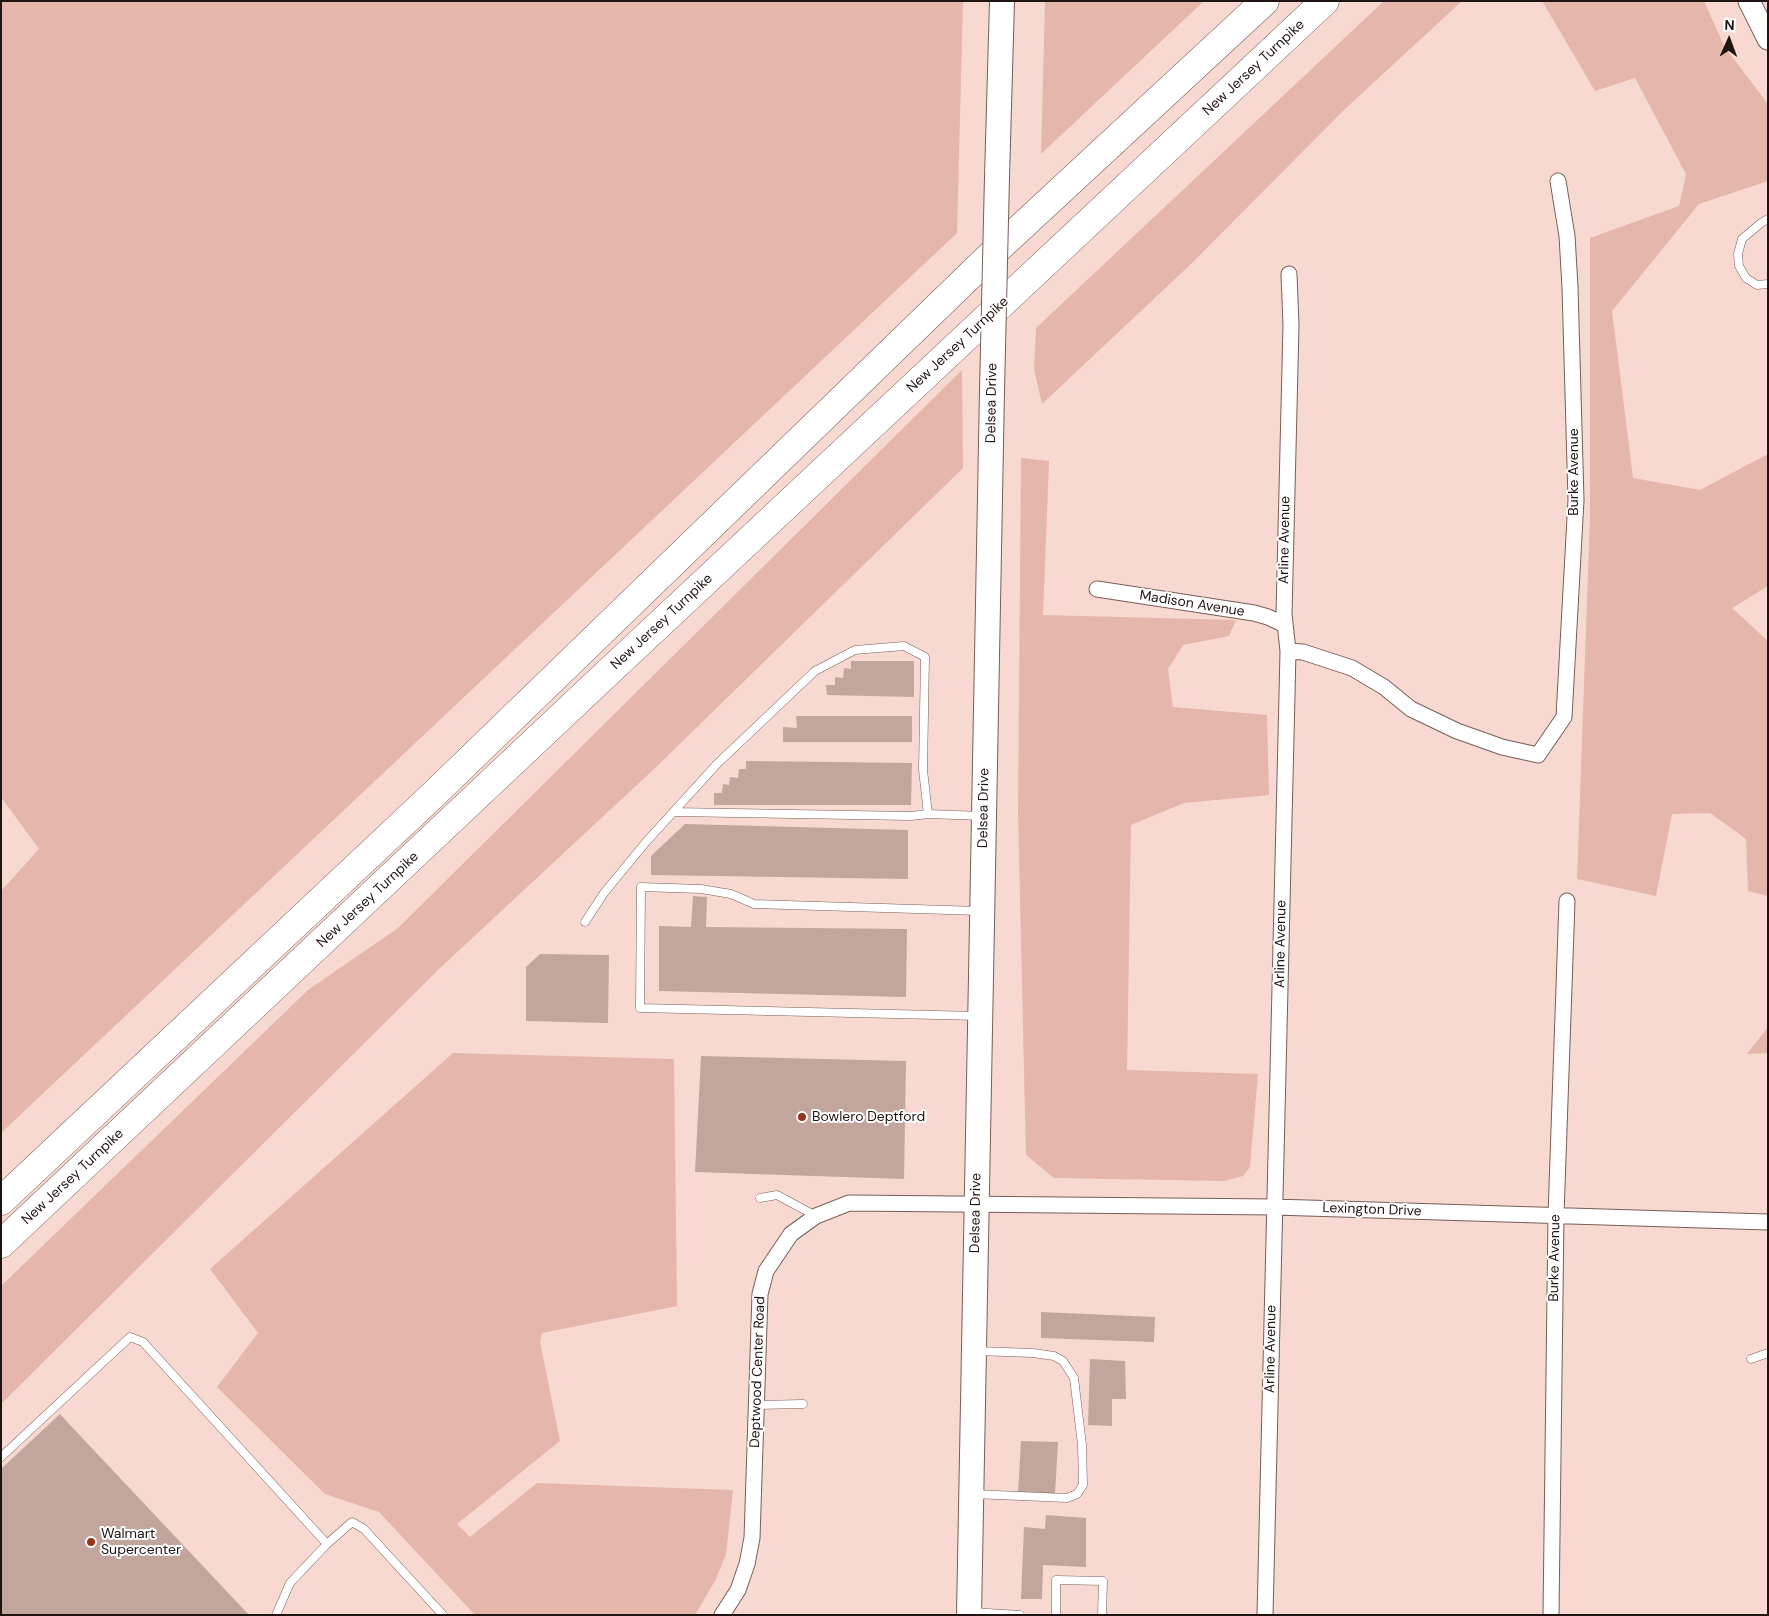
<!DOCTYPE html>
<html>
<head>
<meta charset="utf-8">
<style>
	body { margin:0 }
	#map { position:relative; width:1769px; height:1616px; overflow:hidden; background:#f7d9d1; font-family:"DM Sans",sans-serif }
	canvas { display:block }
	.frame { position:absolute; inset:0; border:2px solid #1f1412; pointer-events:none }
	.north { position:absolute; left:1704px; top:15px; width:50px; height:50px; -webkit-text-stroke:4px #fff; paint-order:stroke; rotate:2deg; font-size:14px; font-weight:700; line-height:20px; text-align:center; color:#1f1412 }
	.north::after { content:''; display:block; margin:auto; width:18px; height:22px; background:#1f1412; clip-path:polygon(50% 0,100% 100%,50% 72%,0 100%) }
</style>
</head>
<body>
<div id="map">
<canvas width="1769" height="1616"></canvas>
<div class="frame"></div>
<div class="north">N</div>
</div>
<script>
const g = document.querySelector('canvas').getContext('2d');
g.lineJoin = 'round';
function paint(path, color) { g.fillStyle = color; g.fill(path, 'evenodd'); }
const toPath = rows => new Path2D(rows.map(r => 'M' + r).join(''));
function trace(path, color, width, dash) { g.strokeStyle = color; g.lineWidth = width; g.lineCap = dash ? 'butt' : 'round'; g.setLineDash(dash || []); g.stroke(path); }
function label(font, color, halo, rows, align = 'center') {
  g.font = font + ' "DM Sans",sans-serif'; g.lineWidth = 4; g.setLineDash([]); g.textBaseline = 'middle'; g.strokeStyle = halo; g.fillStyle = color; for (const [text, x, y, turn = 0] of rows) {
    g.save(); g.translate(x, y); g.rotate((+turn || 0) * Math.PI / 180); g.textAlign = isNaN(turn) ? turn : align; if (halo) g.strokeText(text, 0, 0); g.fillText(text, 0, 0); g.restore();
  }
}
const green = toPath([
	[1,1,963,1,957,233,1,1133,1,891,39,849,1,797],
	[1045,1,1204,1,1041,154],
	[1384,1,1462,1,1345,109,1191,264,1042,404,1034,369,1036,328],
	[1542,1,1704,1,1724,46,1768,104,1768,181,1699,204,1612,311,1633,478,1700,490,1768,454,1768,586,1732,608,1768,641,1768,896,1748,891,1746,839,1710,813,1672,814,1656,896,1577,879,1590,517,1590,238,1679,206,1686,174,1635,78,1595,91],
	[962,370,963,468,653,770,439,969,1,1404,1,1286,308,990,398,928],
	[1021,458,1049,461,1043,615,1236,620,1229,636,1183,645,1168,669,1173,707,1267,715,1269,795,1184,803,1131,825,1127,1070,1258,1074,1250,1167,1243,1176,1224,1181,1054,1178,1026,1155,1018,812],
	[1768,1027,1768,1053,1747,1054],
	[453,1053,674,1059,677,1306,542,1333,540,1342,560,1441,457,1524,470,1537,537,1483,733,1490,726,1554,716,1579,695,1615,475,1615,379,1512,325,1494,217,1387,258,1333,210,1269]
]);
const building = toPath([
	[851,661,914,661,914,697,827,695,826,685,835,685,835,677,843,678,844,668,851,669],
	[796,716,912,716,912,742,783,742,783,727,797,728],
	[746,761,912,763,911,805,714,805,714,793,722,793,723,784,729,785,730,777,738,778,739,769,746,769],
	[685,824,908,830,908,879,651,875,651,856],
	[693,896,707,897,706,927,907,929,906,997,659,991,659,926,691,927],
	[540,954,609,955,608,1023,526,1021,526,967],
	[701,1056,906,1061,904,1179,695,1172],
	[1041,1312,1155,1317,1154,1342,1041,1338],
	[1090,1359,1125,1361,1126,1399,1112,1399,1112,1426,1088,1425],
	[60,1414,71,1426,249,1615,1,1615,1,1469],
	[1021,1441,1058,1442,1055,1495,1018,1493],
	[1046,1515,1086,1518,1086,1567,1043,1565,1042,1599,1021,1599,1024,1527,1045,1529]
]);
const lane = toPath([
	[1768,219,1761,223,1742,239,1738,254,1739,266,1746,278,1757,285,1768,284],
	[674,812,911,816,928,814],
	[585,922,604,893,646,842,717,764,815,671,855,650,904,646,925,657,923,770,928,814,982,816],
	[978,1016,640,1008,641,887,701,889,731,894,754,904,980,911],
	[760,1198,777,1195,816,1216],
	[1751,1359,1768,1353],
	[757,1405,803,1404],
	[1,1457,130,1337,143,1342,327,1544],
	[973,1494,1067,1498,1077,1494,1083,1485,1082,1445,1074,1378,1063,1361,1054,1356,1033,1353,977,1351],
	[971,1612,1020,1615],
	[276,1615,290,1583,327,1544,352,1522,364,1529,443,1615],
	[1056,1615,1056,1580,1103,1581,1102,1615]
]);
const street = toPath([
	[1097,589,1254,613,1268,617,1285,625],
	[1288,651,1303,652,1352,668,1384,687,1411,709,1457,731,1502,747,1538,755,1564,717,1576,500,1570,287,1567,236,1558,181],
	[722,1615,738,1590,747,1564,752,1538,760,1294,766,1271,791,1234,816,1216,849,1203,1274,1207,1768,1222],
	[1265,1615,1287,695,1288,651,1284,614,1291,325,1289,274],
	[1551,1615,1556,1215,1567,901]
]);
const secondary = toPath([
	[1749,1,1768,39]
]);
const primary = toPath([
	[997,177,1002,1],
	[969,1615,992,390]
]);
const highway = toPath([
	[1,1201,434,794,991,255,1265,1],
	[1,1244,601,679,1325,1]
]);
const primaryBridge = toPath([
	[992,390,997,177]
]);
const markers = [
	[802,1117,5,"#993117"],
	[91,1542,5,"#993117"]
];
const streetNames = [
	["New Jersey Turnpike",1254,68,-43],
	["New Jersey Turnpike",958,345,-43],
	["Delsea Drive",992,403,-89],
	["Burke Avenue",1574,472,-90],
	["Arline Avenue",1285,540,-89],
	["Madison Avenue",1192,604,9],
	["New Jersey Turnpike",662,622,-43],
	["Delsea Drive",984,808,-89],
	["New Jersey Turnpike",368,900,-43],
	["Arline Avenue",1281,944,-89],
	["New Jersey Turnpike",73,1177,-43],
	["Lexington Drive",1372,1210,2],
	["Delsea Drive",976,1213,-89],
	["Burke Avenue",1555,1258,-89],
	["Arline Avenue",1271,1349,-89],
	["Deptwood Center Road",758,1372,-88]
];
const poiNames = [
	["Bowlero Deptford",812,1117],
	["Walmart",101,1534],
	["Supercenter",101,1550]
];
paint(green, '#e5b6ab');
paint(building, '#c2a59d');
trace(lane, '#785e57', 9);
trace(street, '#785e57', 17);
trace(secondary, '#785e57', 23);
trace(primary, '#785e57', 26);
trace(highway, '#785e57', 29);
trace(lane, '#fff', 8);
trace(street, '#fff', 15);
trace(secondary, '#fff', 21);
trace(primary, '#fff', 24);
trace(highway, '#fff', 28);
trace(primaryBridge, '#785e57', 26, []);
trace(primaryBridge, '#fff', 24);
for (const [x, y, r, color] of markers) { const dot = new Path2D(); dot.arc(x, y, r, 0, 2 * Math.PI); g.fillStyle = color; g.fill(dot); trace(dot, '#fff', 2); }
label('14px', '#1f1412', '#fff', streetNames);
label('14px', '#1f1412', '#fff', poiNames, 'left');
</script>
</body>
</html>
